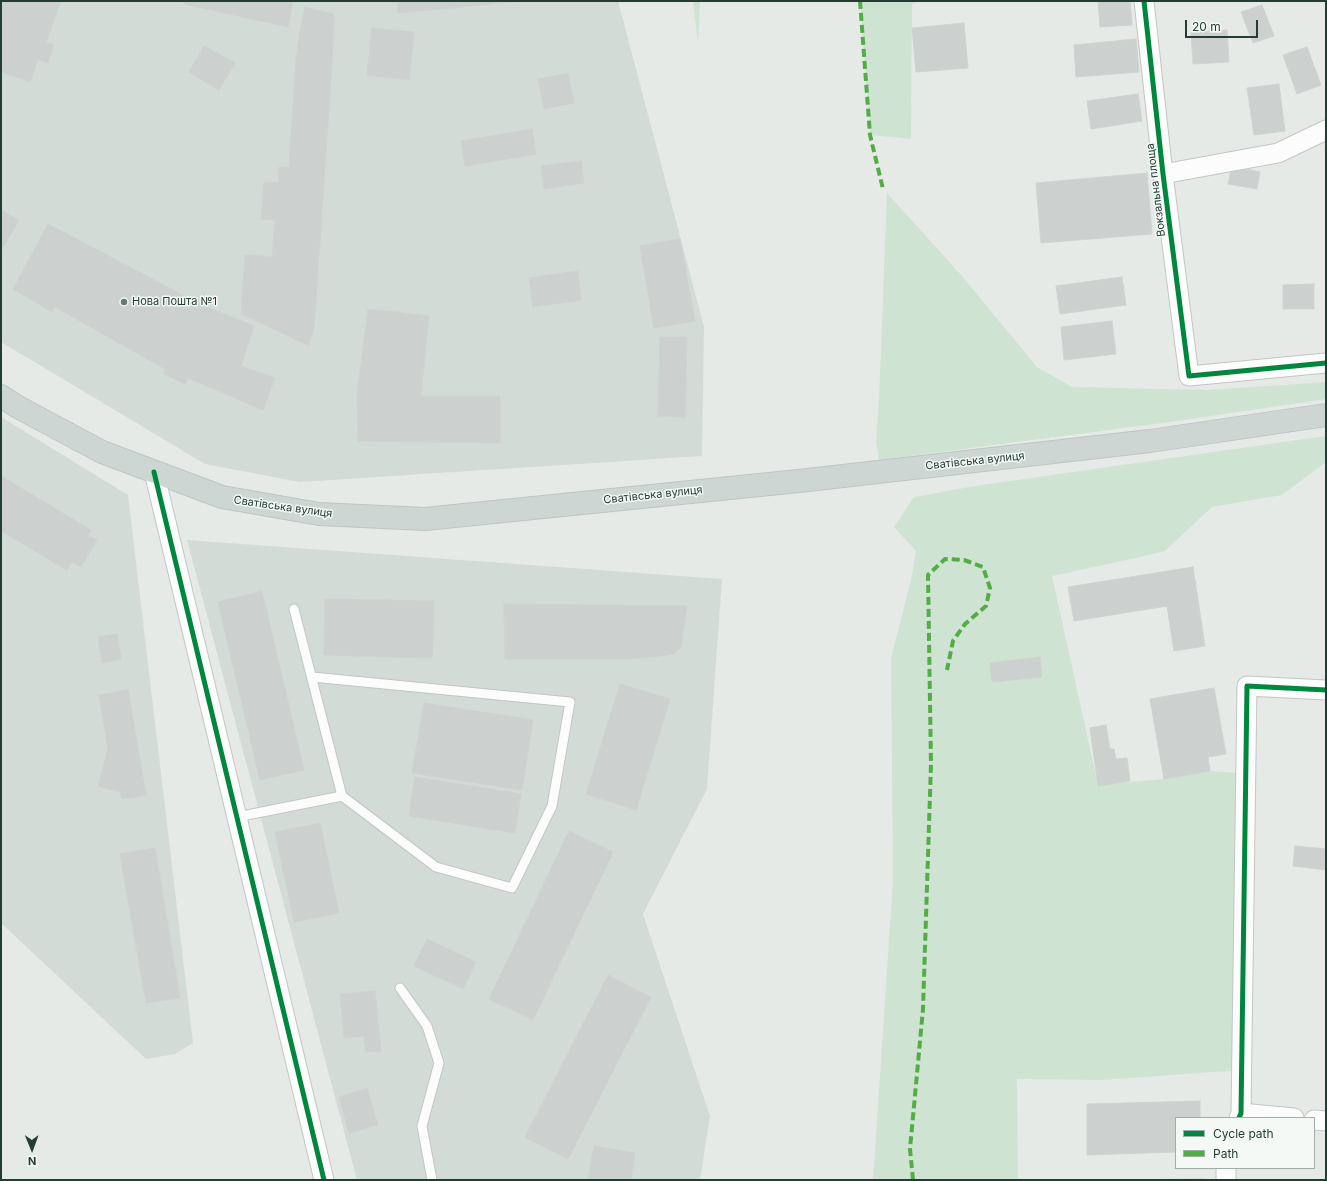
<!DOCTYPE html>
<html>
<head>
<meta charset="utf-8">
<style>
	body { margin:0 }
	#map { position:relative; width:1327px; height:1181px; overflow:hidden; background:#e5eae7; font-family:Inter,sans-serif }
	canvas { display:block }
	.frame { position:absolute; inset:0; border:2px solid #233d34; pointer-events:none }
	.legend { position:absolute; left:1175px; top:1117px; width:140px; height:52px; box-sizing:border-box; background:#f4f9f6; border:1px solid #a0aea8; margin:0; padding:5px 7px; list-style:none; font-size:12px; color:#233d34 }
	.legend li { display:flex; align-items:center; gap:8px; height:20px }
	.legend b { width:20px; border:1px solid #a0aea8 }
	.north { position:absolute; left:12px; top:1129px; width:40px; height:40px; -webkit-text-stroke:3px #f4f9f6; paint-order:stroke; rotate:179deg; font-size:11px; font-weight:700; line-height:16px; text-align:center; color:#233d34 }
	.north::after { content:''; display:block; margin:auto; width:14px; height:18px; background:#233d34; clip-path:polygon(50% 0,100% 100%,50% 72%,0 100%) }
	.scale { position:absolute; left:1185px; top:20px; width:73px; height:18px; box-sizing:border-box; border:2px solid #233d34; border-top:0; padding-left:5px; font-size:12px; line-height:14px; white-space:nowrap; color:#233d34; -webkit-text-stroke:3px #f4f9f6; paint-order:stroke }
</style>
</head>
<body>
<div id="map">
<canvas width="1327" height="1181"></canvas>
<div class="frame"></div>
<ul class="legend">
<li><b style="height:5px;background:#00873e"></b>Cycle path</li>
<li><b style="height:5px;background:#53ad45"></b>Path</li>
</ul>
<div class="north">N</div>
<div class="scale">20 m</div>
</div>
<script>
const g = document.querySelector('canvas').getContext('2d');
g.lineJoin = 'round';
function paint(path, color) { g.fillStyle = color; g.fill(path, 'evenodd'); }
const toPath = rows => new Path2D(rows.map(r => 'M' + r).join(''));
function trace(path, color, width, dash) { g.strokeStyle = color; g.lineWidth = width; g.lineCap = dash ? 'butt' : 'round'; g.setLineDash(dash || []); g.stroke(path); }
function label(font, color, halo, rows, align = 'center') {
  g.font = font + ' Inter,sans-serif'; g.lineWidth = 3; g.setLineDash([]); g.textBaseline = 'middle'; g.strokeStyle = halo; g.fillStyle = color; for (const [text, x, y, turn = 0] of rows) {
    g.save(); g.translate(x, y); g.rotate((+turn || 0) * Math.PI / 180); g.textAlign = isNaN(turn) ? turn : align; if (halo) g.strokeText(text, 0, 0); g.fillText(text, 0, 0); g.restore();
  }
}
const built = toPath([
	[1,1,618,1,704,327,702,456,300,482,205,464,1,342],
	[1,417,128,495,193,1043,175,1054,146,1059,1,923],
	[187,540,722,579,707,789,643,914,710,1116,700,1180,357,1180]
]);
const green = toPath([
	[693,1,700,1,698,44],
	[860,1,919,1,912,4,911,139,870,135],
	[887,193,962,276,1037,367,1072,387,1208,390,1326,382,1326,399,1170,422,879,460,876,442,879,400],
	[1326,436,1326,462,1282,495,1212,507,1165,551,1122,561,1052,576,1098,785,1164,779,1210,771,1237,773,1241,1070,1104,1080,1017,1079,1018,1180,873,1180,893,879,891,658,911,580,916,551,894,527,914,497,975,486]
]);
const building = toPath([
	[4,1,61,1,46,42,54,45,48,63,38,59,30,82,1,72,1,9,4,1],
	[184,1,293,1,288,27,184,4,184,1],
	[397,1,523,1,398,13,397,1],
	[1098,1,1130,1,1132,25,1100,27,1098,1],
	[1262,5,1274,36,1253,43,1241,12,1262,5],
	[305,7,334,14,332,62,314,329,308,345,241,314,245,255,272,257,275,220,261,219,264,182,278,183,279,167,289,167,296,61,300,31,305,7],
	[964,23,968,68,916,72,912,28,964,23],
	[372,28,414,32,409,80,367,75,372,28],
	[1227,30,1229,62,1193,64,1191,32,1227,30],
	[1136,39,1139,72,1076,77,1074,45,1136,39],
	[204,46,235,63,219,90,189,72,204,46],
	[1307,47,1321,85,1297,94,1283,55,1307,47],
	[568,73,574,103,544,109,538,79,568,73],
	[1279,84,1285,131,1254,135,1247,88,1279,84],
	[1138,94,1142,121,1091,129,1087,101,1138,94],
	[532,129,536,154,465,166,461,141,532,129],
	[581,161,584,183,544,189,541,166,581,161],
	[1232,166,1260,172,1257,189,1228,184,1232,166],
	[1147,173,1152,234,1041,243,1036,183,1147,173],
	[1,210,19,220,1,251,1,210],
	[48,224,202,305,254,326,241,366,275,378,263,410,188,378,185,384,164,374,165,369,55,307,52,312,13,289,48,224],
	[680,239,695,321,654,328,640,246,680,239],
	[578,271,581,300,533,307,529,278,578,271],
	[1122,277,1126,305,1060,314,1056,286,1122,277],
	[1314,284,1314,309,1283,309,1283,285,1314,284],
	[368,309,429,316,421,396,500,396,500,443,358,441,357,395,368,309],
	[1112,321,1116,354,1064,360,1061,327,1112,321],
	[660,337,687,337,685,417,658,416,660,337],
	[1,476,91,530,88,535,97,540,81,567,72,562,67,570,1,531,1,476],
	[1193,567,1205,646,1174,651,1167,606,1074,621,1068,587,1193,567],
	[262,591,304,770,260,780,218,602,262,591],
	[325,599,434,601,432,658,324,655,325,599],
	[504,604,687,606,681,647,674,654,660,656,630,659,505,659,504,604],
	[117,634,121,659,102,663,98,637,117,634],
	[1040,657,1042,677,992,682,990,663,1040,657],
	[620,684,670,699,636,810,586,794,620,684],
	[1214,688,1226,754,1208,757,1210,771,1164,779,1150,699,1214,688],
	[128,690,146,795,122,799,120,792,98,786,108,749,99,695,128,690],
	[424,703,533,720,522,790,412,773,424,703],
	[1106,725,1110,749,1114,749,1116,759,1127,758,1130,781,1098,786,1090,728,1106,725],
	[415,777,521,794,515,833,409,816,415,777],
	[320,823,339,913,294,922,275,832,320,823],
	[569,831,613,852,533,1020,489,999,569,831],
	[1295,846,1326,849,1326,870,1293,866,1295,846],
	[155,848,180,998,146,1003,120,854,155,848],
	[427,939,476,962,463,989,414,966,427,939],
	[608,975,651,997,568,1159,525,1137,608,975],
	[375,991,381,1051,366,1052,364,1036,344,1038,340,994,375,991],
	[367,1088,378,1125,349,1133,339,1097,367,1088],
	[1200,1101,1200,1118,1176,1118,1176,1152,1087,1155,1087,1104,1200,1101],
	[594,1146,635,1153,631,1180,588,1180,594,1146],
	[1204,1179,1204,1180,1122,1180,1204,1179]
]);
const service = toPath([
	[312,677,570,702,552,806,512,888,436,867,342,796],
	[237,817,342,796,294,609],
	[400,988,427,1026,439,1063,422,1126,432,1180]
]);
const minor = toPath([
	[1144,1,1163,174,1189,376,1326,363],
	[1163,174,1278,153,1326,130],
	[154,472,324,1180],
	[1241,1113,1294,1118],
	[1239,1118,1241,1113,1247,686,1326,690],
	[1314,1120,1326,1121],
	[1226,1180,1226,1168]
]);
const primary = toPath([
	[1,396,18,407,102,452,222,497,319,514,425,519,799,481,1150,441,1326,415]
]);
const quiet = toPath([
	[860,1,870,135,883,189],
	[913,1180,910,1149,923,1009,931,764,928,575,945,559,964,560,983,567,990,588,986,606,965,624,953,641,947,670]
]);
const cycleway = toPath([
	[1144,1,1163,174,1189,376,1326,363],
	[154,472,324,1180],
	[1239,1118,1241,1113,1247,686,1326,690]
]);
const markers = [
	[124,302,4,"#677a73"]
];
const streetNames = [
	["Вокзальна площа",1156,190,-97],
	["Сватівська вулиця",975,461,-6],
	["Сватівська вулиця",653,495,-6],
	["Сватівська вулиця",283,507,8]
];
const poiNames = [
	["Нова Пошта №1",132,302]
];
paint(built, '#d3dbd7');
paint(green, '#cfe3d3');
paint(building, '#ccd1cf');
trace(building, '#ced3d0', 1);
trace(service, '#c2c7c4', 11);
trace(minor, '#c2c7c4', 21);
trace(primary, '#bdc6c2', 24);
trace(service, '#fbfcfb', 9);
trace(minor, '#fbfcfb', 19);
trace(primary, '#ced6d3', 22);
trace(quiet, '#53ad45', 4, [8, 4]);
trace(cycleway, '#00873e', 5);
for (const [x, y, r, color] of markers) { const dot = new Path2D(); dot.arc(x, y, r, 0, 2 * Math.PI); g.fillStyle = color; g.fill(dot); trace(dot, '#f4f9f6', 1.5); }
label('11px', '#233d34', '#f4f9f6', streetNames);
label('11px', '#233d34', '#f4f9f6', poiNames, 'left');
</script>
</body>
</html>
